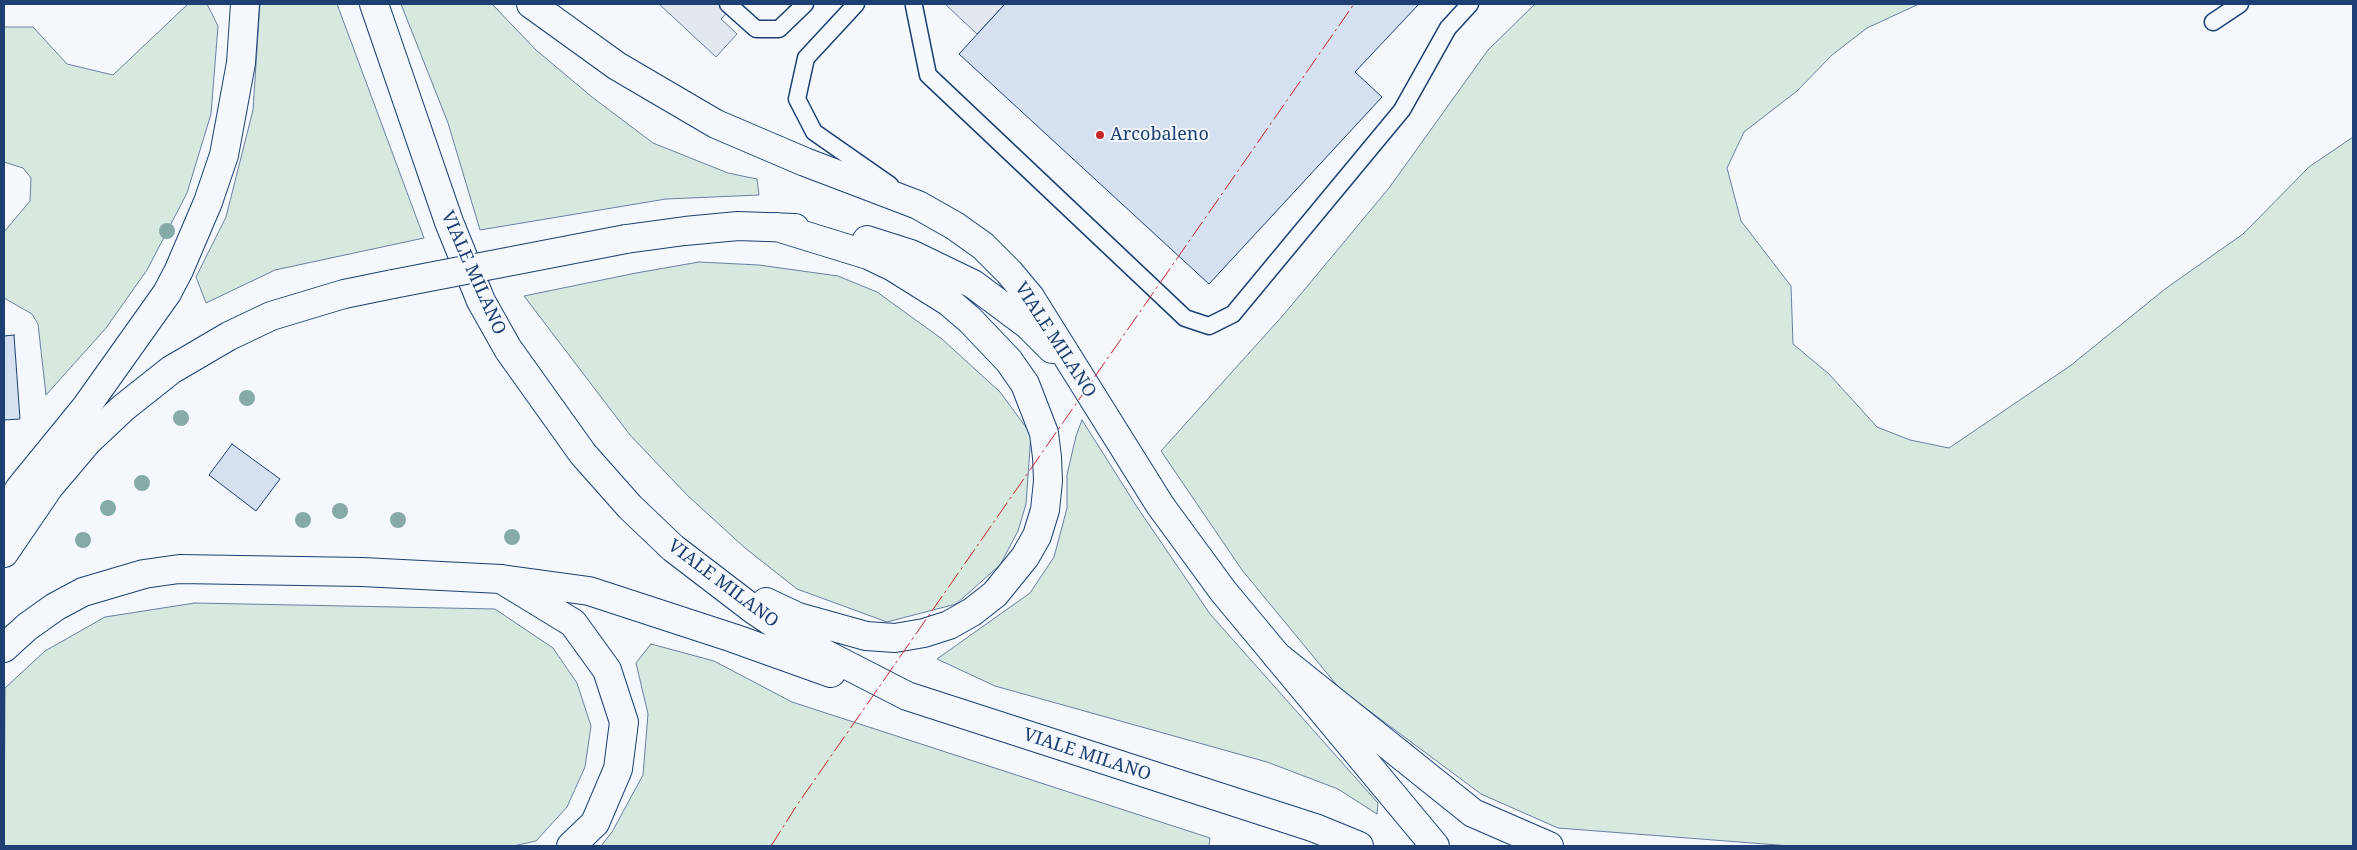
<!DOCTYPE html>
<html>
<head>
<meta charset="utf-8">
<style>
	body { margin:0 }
	#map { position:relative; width:2357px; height:850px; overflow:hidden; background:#f4f7fb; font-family:"Noto Serif",serif }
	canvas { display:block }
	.frame { position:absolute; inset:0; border:5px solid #1d3f73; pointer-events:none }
</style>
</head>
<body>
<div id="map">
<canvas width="2357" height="850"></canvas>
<div class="frame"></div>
</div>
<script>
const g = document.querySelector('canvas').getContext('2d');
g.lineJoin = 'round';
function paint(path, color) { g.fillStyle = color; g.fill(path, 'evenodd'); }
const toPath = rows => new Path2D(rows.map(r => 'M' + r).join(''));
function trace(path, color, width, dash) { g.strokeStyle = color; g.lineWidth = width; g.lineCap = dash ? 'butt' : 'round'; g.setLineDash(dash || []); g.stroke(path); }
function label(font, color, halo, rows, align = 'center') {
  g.font = font + ' "Noto Serif",serif'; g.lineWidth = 4; g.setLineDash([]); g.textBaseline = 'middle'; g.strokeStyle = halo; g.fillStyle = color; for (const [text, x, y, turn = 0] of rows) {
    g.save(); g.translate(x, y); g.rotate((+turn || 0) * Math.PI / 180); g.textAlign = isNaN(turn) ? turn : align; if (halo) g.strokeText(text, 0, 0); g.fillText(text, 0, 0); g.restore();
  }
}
const green = toPath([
	[188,4,207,4,218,26,211,114,187,193,147,270,106,328,46,395,38,324,32,314,4,298,4,232,30,201,31,178,23,168,4,162,4,27,33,27,67,64,113,75,188,4],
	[260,4,337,4,424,238,275,270,206,303,196,277,226,217,253,110,260,4],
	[401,4,492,4,536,50,592,97,653,143,728,173,757,179,759,195,666,199,480,230,448,123,401,4],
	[1535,4,1919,4,1867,28,1832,55,1797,91,1744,132,1727,168,1741,221,1791,286,1793,344,1829,374,1877,427,1910,440,1949,448,2070,366,2165,289,2243,234,2309,167,2353,137,2353,846,1791,846,1558,828,1481,794,1340,689,1242,570,1161,451,1285,313,1389,188,1488,50,1535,4],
	[699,262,759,265,838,276,877,292,942,339,1000,392,1031,434,1026,504,1018,531,1000,565,956,604,887,622,797,589,745,548,687,495,630,435,524,296,636,273,699,262],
	[1082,420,1137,507,1210,614,1378,803,1377,814,1338,789,1267,762,995,686,937,659,1030,593,1054,557,1067,508,1067,475,1076,436,1082,420],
	[195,603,495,609,553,648,577,683,591,726,585,767,567,807,536,841,513,846,4,846,5,688,45,651,105,617,195,603],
	[651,644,714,661,792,702,1210,838,1209,846,601,846,612,832,643,775,648,714,636,663,651,644]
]);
const parking = toPath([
	[659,4,735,4,721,19,737,34,716,57,659,4],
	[945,4,1005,4,977,34,945,4]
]);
const building = toPath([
	[1005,4,1419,4,1355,72,1382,97,1209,284,959,54,1005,4],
	[14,335,20,419,4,420,4,336,14,335],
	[232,444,280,479,256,511,209,475,232,444]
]);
const lane = toPath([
	[728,4,756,29,779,29,805,4],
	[856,4,806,58,797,99,814,132,890,185],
	[914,6,928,75,1185,318,1209,326,1233,314,1402,110,1448,28,1470,4],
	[2213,22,2240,4]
]);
const primary = toPath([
	[374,4,449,222,481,301,508,349,583,454,630,507,673,548,754,610,800,641,907,696,1315,828,1359,846],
	[531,4,617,66,716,124,805,162,918,205,955,226,983,246,1009,272,1030,297,1160,505,1223,591,1435,846],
	[626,239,685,231,738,226,795,228],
	[867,240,911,254,973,284,1028,325,1052,349],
	[4,553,49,487,88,441,123,408,171,370,229,336,271,316,344,294,393,284],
	[766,602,798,617,866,636,895,638,924,633,949,625,972,612,995,594,1025,557,1037,536,1045,510,1048,481,1047,457,1044,433,1025,384,1009,361,970,320,949,302,893,267,868,255,777,227],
	[4,648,27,627,55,607,83,592,144,574,179,569,362,572,501,579,589,591,733,638,831,673]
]);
const highway = toPath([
	[4,513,20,488,86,407,167,293,179,270,208,202,224,155,241,63,245,4],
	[501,579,573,623,607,670,624,722,618,769,595,823,571,846],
	[1277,656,1473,813,1549,846]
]);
const primaryBridge = toPath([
	[393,284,626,239]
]);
const power = toPath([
	[771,846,797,805,1354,4]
]);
const trees = [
	[167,231],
	[247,398],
	[181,418],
	[142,483],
	[108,508],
	[340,511],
	[303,520],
	[398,520],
	[512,537],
	[83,540]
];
const markers = [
	[1100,135,5,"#c62828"]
];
const poiNames = [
	["Arcobaleno",1110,135]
];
const streetNames = [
	["VIALE MILANO",473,273,66],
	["VIALE MILANO",1055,340,57],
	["VIALE MILANO",723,584,37],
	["VIALE MILANO",1087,755,18]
];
paint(green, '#d7e8df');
trace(green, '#687fa3', 1);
paint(parking, '#e3e8f0');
trace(parking, '#687fa3', 1);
paint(building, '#d5e0f0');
trace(building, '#1d3f73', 1);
trace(lane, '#1d3f73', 19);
trace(primary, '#1d3f73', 30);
trace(highway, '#1d3f73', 30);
trace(lane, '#f4f7fb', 16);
trace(primary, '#f4f7fb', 28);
trace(highway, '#f4f7fb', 28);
trace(primaryBridge, '#1d3f73', 30, []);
trace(primaryBridge, '#f4f7fb', 28);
trace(power, '#c62828', 1, [18, 4, 2.5, 4]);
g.fillStyle = '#86aba6';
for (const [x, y] of trees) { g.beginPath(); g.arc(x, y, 8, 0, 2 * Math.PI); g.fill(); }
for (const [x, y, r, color] of markers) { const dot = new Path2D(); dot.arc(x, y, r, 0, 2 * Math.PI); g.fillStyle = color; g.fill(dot); trace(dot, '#f4f7fb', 2); }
label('18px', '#1d3f73', '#f4f7fb', poiNames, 'left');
label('18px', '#1d3f73', '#f4f7fb', streetNames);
</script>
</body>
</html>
